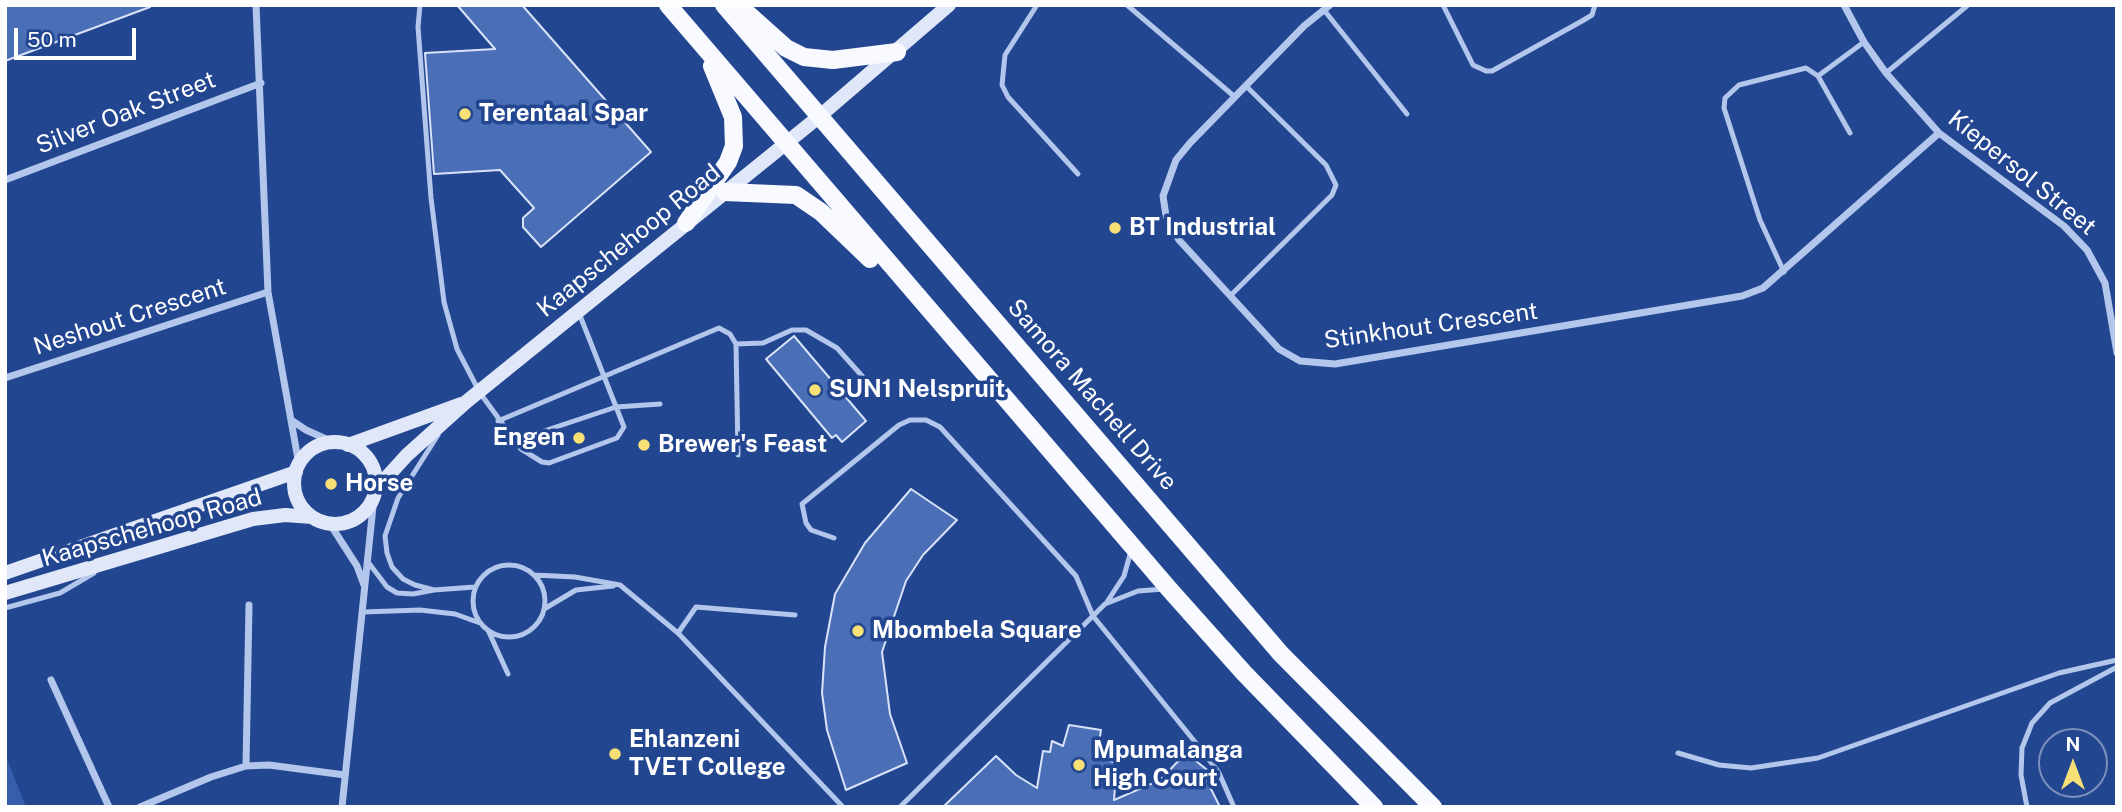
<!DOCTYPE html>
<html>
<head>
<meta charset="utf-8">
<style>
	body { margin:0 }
	#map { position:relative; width:2122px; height:812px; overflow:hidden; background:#234690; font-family:"Public Sans",sans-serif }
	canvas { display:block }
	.frame { position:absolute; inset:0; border:7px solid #fff; pointer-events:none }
	.north { position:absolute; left:2038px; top:728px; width:70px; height:70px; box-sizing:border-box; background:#234690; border:2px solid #7b90bc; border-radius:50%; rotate:0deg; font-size:19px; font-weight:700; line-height:28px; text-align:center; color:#fff }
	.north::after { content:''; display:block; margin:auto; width:24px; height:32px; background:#f7e176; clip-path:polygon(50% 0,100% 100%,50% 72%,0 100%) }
	.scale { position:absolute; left:14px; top:28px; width:122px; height:32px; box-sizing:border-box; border:4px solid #fff; border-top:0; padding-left:9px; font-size:21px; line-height:24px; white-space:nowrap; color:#fff; -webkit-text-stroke:5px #234690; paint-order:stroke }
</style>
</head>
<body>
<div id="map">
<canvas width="2122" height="812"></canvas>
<div class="frame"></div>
<div class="north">N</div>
<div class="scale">50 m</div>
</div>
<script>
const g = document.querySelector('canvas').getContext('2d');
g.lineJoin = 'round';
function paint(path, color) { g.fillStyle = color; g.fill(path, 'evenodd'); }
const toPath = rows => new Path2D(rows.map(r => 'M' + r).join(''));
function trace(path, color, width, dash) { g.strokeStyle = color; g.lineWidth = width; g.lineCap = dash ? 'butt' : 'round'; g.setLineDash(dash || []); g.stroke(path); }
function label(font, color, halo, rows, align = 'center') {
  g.font = font + ' "Public Sans",sans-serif'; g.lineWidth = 7; g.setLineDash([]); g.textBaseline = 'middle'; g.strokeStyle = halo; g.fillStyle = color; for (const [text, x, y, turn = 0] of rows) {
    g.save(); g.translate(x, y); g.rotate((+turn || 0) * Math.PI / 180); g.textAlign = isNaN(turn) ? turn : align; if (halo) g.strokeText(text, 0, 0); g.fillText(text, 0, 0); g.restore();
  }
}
const green = toPath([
	[5,754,26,807,5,807]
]);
const building = toPath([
	[5,5,150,5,150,7,5,61,5,5],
	[457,5,522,5,651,152,541,247,523,227,523,218,534,208,500,170,434,174,425,53,495,49,457,5],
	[794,336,866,421,842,442,836,435,832,438,766,359,794,336],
	[911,489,957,520,923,555,906,581,882,652,890,714,907,763,846,790,827,730,822,693,825,647,835,594,865,543,911,489],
	[1069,725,1101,730,1097,755,1112,752,1110,761,1117,763,1114,800,1160,780,1186,753,1211,773,1207,781,1220,807,943,807,996,756,1016,775,1037,788,1043,751,1050,752,1052,741,1063,746,1069,725]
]);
const lane = toPath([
	[420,5,418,27,431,198,444,302,457,349,480,393,521,449,542,462,549,463,617,438,624,427,579,313],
	[1037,5,1005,55,1002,85,1008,97,1078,174],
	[1127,5,1235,97],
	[1443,5,1473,65,1486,71,1492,71,1582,21,1592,15,1595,5],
	[1324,10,1407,114],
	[1886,73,1968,5],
	[1818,76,1864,42],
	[1784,272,1760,220,1724,108,1725,98,1739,85,1806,68,1818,76,1850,133],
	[1230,296,1332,195,1336,185,1326,165,1246,86],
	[736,344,763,343,792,330,806,330,837,348,880,396],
	[498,421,719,328,730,334,736,344,738,455],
	[438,435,398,498,385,536,387,553,392,567,403,579,415,585,434,590,475,587],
	[514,441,616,407,660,404],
	[834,538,811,530,806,523,802,504,899,425,910,420,926,420,940,427,1076,576,1093,616,1204,753,1219,773,1234,807],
	[368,562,387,587,397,593,413,594,434,590],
	'473 601a36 36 0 1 1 72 0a36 36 0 1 1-72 0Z',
	[534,575,575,577,620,585,678,633],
	[1107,602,1124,576,1131,551],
	[5,608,60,593,94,573],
	[544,609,576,590,613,586],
	[363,612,420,610,455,614,480,623],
	[795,615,696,607,678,633,843,807],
	[488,630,508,674],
	[1678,753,1719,765,1751,768,1818,758,2059,673,2117,660],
	[900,807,1105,604,1138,591,1164,589],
	[2027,807,2021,775,2022,748,2032,723,2050,703,2117,667]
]);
const street = toPath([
	[256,5,268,292,299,465],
	[1330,5,1304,26,1190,143,1176,160,1163,196,1166,216,1179,240,1279,349,1300,361,1335,364,1742,296,1763,288,1939,133],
	[1844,5,1864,42,1886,73,1939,133,2064,226,2087,250,2105,283,2117,353],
	[5,180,261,83],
	[5,378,268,292],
	[291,420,306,430,335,443],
	[330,524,357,566,364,585],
	[51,680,109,807],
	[246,766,249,605],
	[140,807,211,777,246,766,269,765,345,775],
	[342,807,374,497]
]);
const secondary = toPath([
	'294 483a41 41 0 1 1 82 0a41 41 0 1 1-82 0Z',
	[348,445,461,404],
	[376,489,407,455,466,402,821,115,949,5],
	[5,573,296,472],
	[5,593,253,519,285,515,312,517]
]);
const primary = toPath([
	[668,5,1170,590,1244,673,1374,807],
	[724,5,1281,654,1433,807],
	[738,5,786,48,804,57,833,60,897,52],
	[725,192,796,195,821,212,870,259],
	[686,223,728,162,734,146,733,117,712,66]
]);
const markers = [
	[465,114,7,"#f7e176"],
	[1115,228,7,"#f7e176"],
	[815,390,7,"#f7e176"],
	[579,438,7,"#f7e176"],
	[644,445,7,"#f7e176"],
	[331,484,7,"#f7e176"],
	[858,631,7,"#f7e176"],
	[615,754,7,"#f7e176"],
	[1079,765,7,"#f7e176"]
];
const streetNames = [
	["Silver Oak Street",126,113,-21],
	["Kiepersol Street",2022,173,39],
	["Kaapschehoop Road",629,241,-39],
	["Neshout Crescent",130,317,-18],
	["Stinkhout Crescent",1431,326,-8],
	["Samora Machell Drive",1092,395,49],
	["Kaapschehoop Road",152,528,-16]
];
const poiNames = [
	["Terentaal Spar",479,114],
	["BT Industrial",1129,228],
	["SUN1 Nelspruit",829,390],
	["Engen",565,438,"right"],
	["Brewer's Feast",658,445],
	["Horse",345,484],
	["Mbombela Square",872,631],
	["Ehlanzeni",629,740],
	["TVET College",629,768],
	["Mpumalanga",1093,751],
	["High Court",1093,779]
];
paint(green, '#375ead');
paint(building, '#4b6fb6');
trace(building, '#d8e3f9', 2);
trace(lane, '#b3c6ec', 5);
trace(street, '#b3c6ec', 7);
trace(secondary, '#dfe7f9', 14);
trace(primary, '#f9faff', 18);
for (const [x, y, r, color] of markers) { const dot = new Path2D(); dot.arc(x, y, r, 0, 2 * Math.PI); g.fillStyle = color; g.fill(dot); trace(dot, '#234690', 2.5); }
label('24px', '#fff', '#234690', streetNames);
label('bold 24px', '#fff', '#234690', poiNames, 'left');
</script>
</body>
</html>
